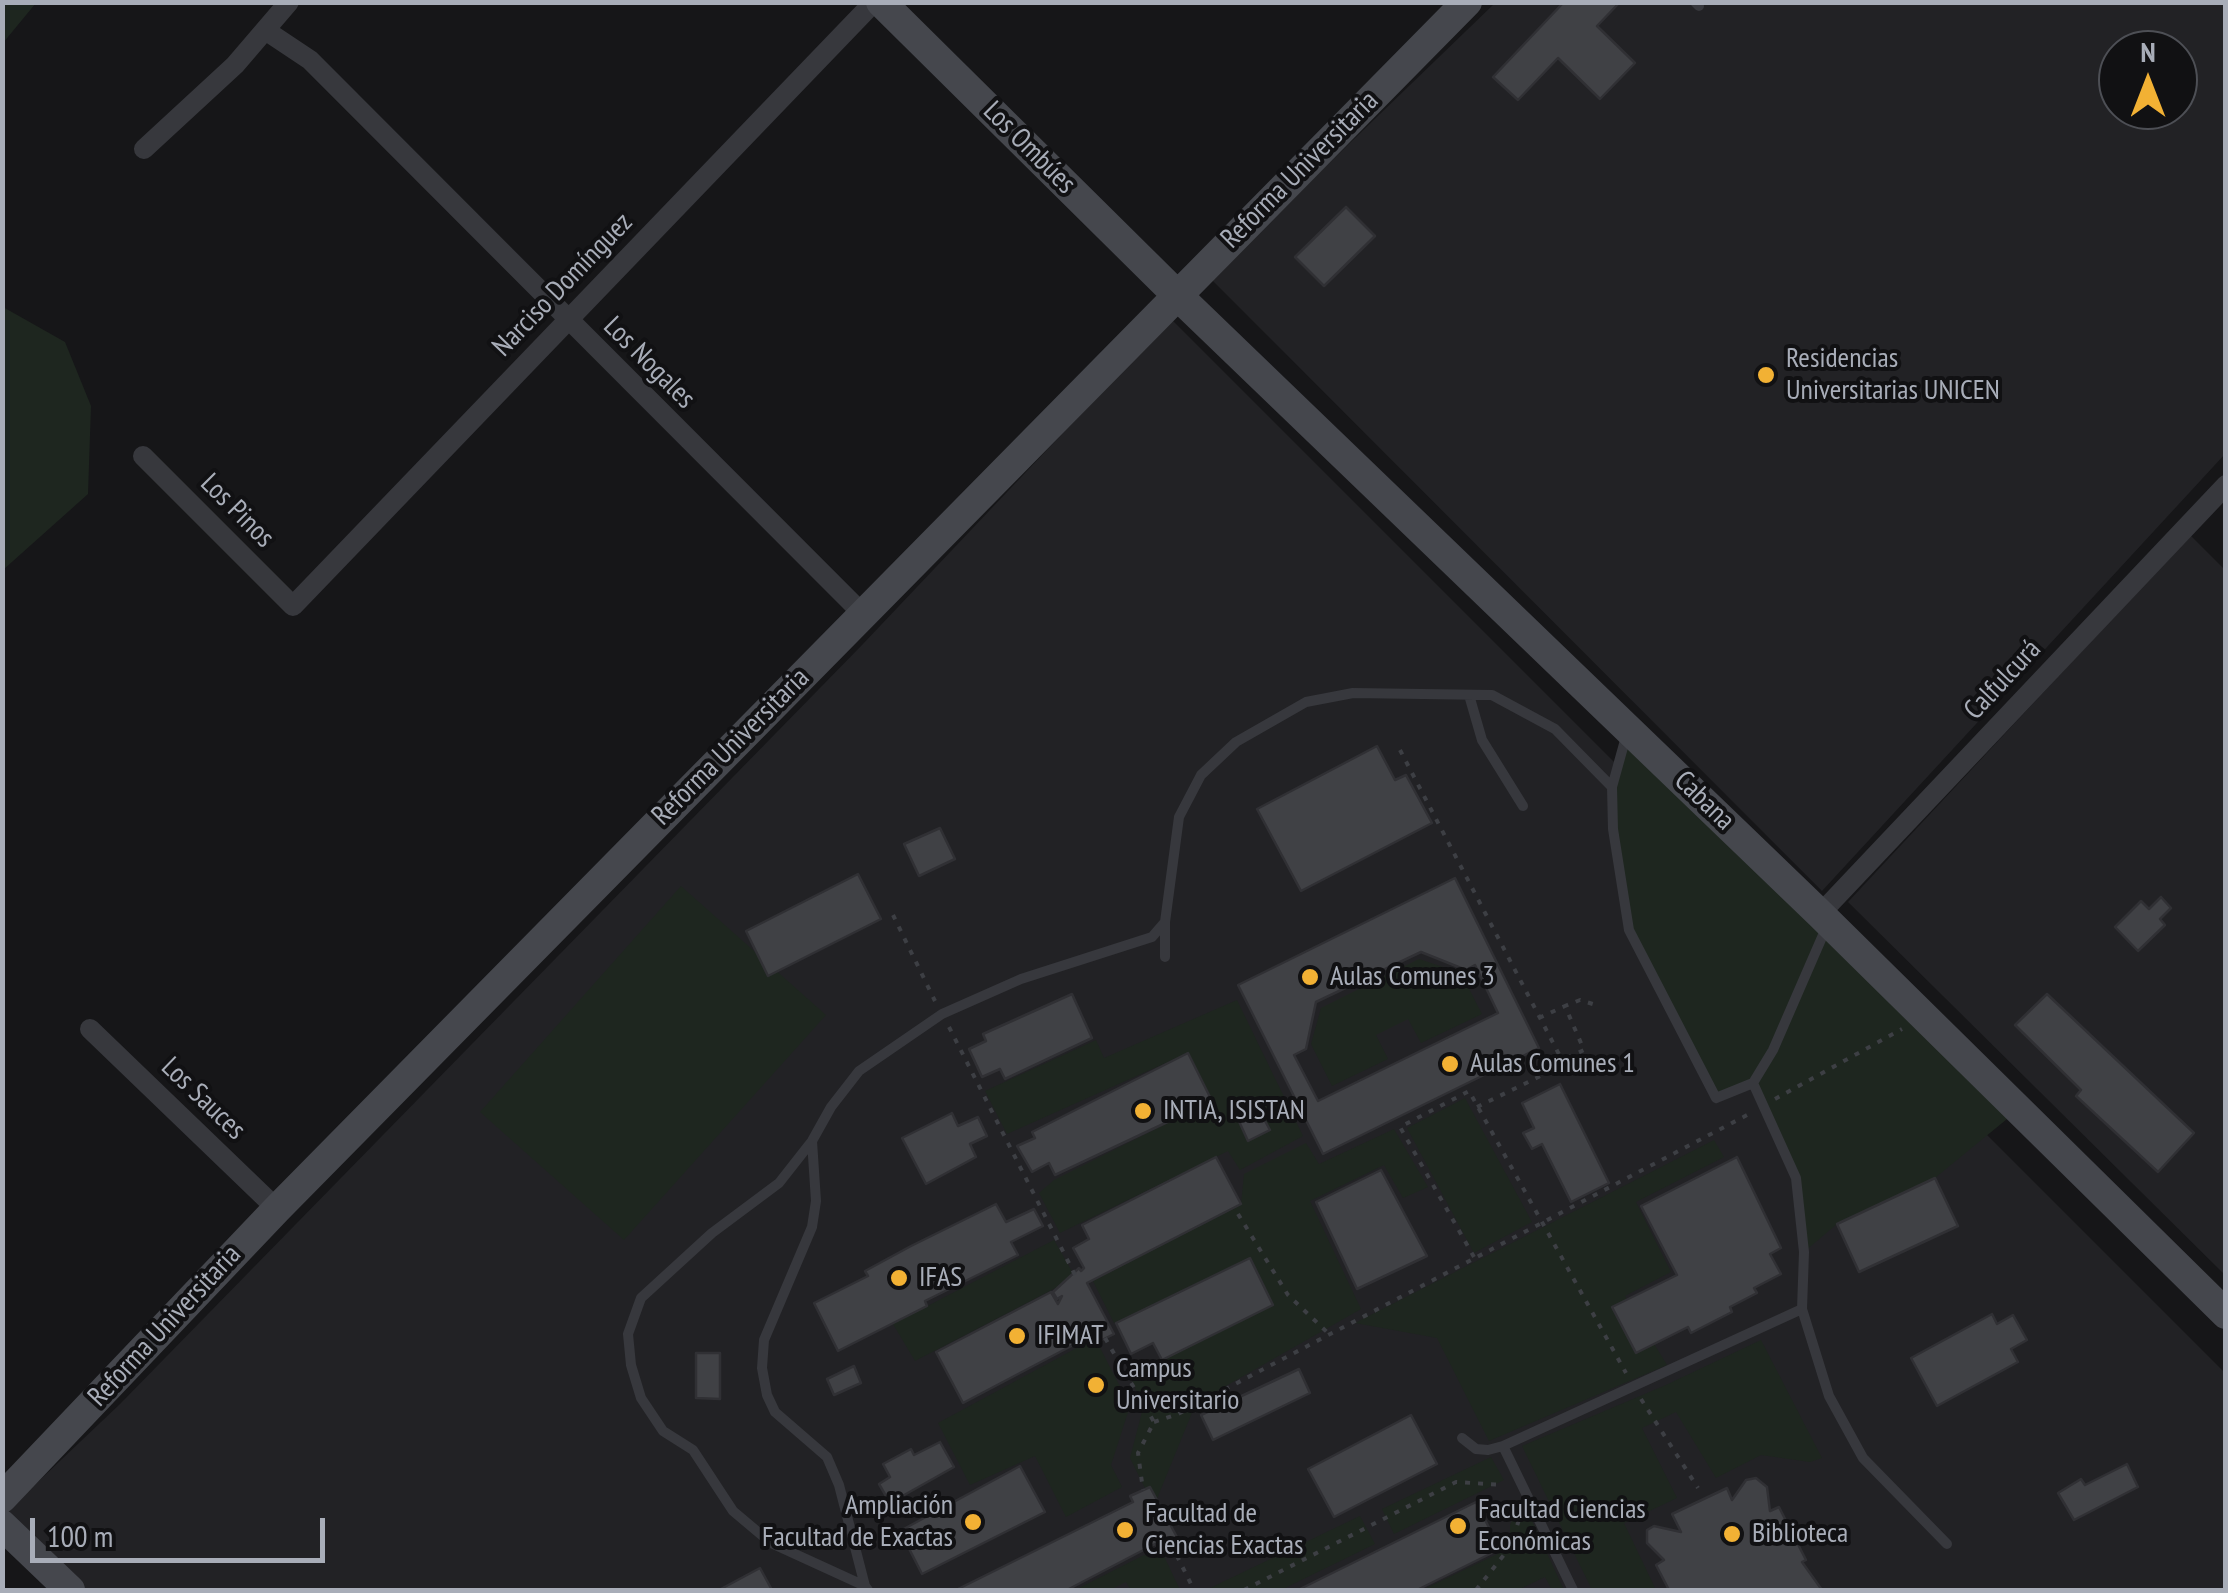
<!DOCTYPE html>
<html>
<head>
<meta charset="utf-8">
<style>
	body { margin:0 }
	#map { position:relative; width:2228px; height:1593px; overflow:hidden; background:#161618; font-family:"PT Sans Narrow",sans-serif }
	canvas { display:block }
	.frame { position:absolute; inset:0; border:5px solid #a8adb8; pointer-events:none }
	.north { position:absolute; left:2098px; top:30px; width:100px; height:100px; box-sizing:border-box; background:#111113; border:2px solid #4d4f55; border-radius:50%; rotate:0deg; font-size:28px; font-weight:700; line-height:40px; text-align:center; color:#a8adb8 }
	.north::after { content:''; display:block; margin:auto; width:35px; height:45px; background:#f2b134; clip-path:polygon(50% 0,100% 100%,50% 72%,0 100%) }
	.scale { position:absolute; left:30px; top:1518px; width:295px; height:45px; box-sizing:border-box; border:5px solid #a8adb8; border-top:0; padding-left:12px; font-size:30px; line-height:35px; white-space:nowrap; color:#a8adb8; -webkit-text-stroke:8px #111113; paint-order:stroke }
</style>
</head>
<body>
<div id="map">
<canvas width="2228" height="1593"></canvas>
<div class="frame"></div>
<div class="north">N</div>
<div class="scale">100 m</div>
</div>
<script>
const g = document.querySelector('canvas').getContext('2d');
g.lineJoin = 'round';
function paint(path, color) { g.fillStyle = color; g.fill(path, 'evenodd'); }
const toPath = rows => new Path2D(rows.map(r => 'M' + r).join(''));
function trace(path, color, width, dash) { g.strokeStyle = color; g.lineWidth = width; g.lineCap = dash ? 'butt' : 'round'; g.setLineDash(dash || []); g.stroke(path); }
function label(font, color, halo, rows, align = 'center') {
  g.font = font + ' "PT Sans Narrow",sans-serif'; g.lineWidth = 8; g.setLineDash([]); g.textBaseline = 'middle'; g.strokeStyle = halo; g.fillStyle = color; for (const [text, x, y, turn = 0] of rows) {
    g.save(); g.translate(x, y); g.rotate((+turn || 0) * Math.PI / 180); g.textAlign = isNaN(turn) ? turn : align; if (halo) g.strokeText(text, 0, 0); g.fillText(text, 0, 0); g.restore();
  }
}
const built = toPath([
	[1495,3,2225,3,2225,454,1822,891,1210,278],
	[2118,50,2178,50,2178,110,2118,110],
	[1171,319,2225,1373,2225,1590,79,1590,3,1515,120,1404,862,645],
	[2190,535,2226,571,2225,1275,1848,902]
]);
const green = toPath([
	[3,2,36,3,3,43,2,3],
	[3,307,65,342,91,406,88,494,3,570],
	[1629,727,2018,1110,1935,1178,1837,1224,1804,1252,1796,1178,1753,1082,1716,1098,1629,930,1612,787],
	[681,886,826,1015,624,1240,480,1112],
	[1419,959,1461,973,1482,1014,1421,1043,1408,1019,1376,1035,1388,1059,1332,1086,1311,1044,1321,1008],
	[1237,1000,1303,1136,1240,1170,1228,1151,1060,1233,1039,1193,1054,1180,1212,1101,1188,1053,1007,1134,985,1091,1096,1040,1104,1058],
	[1465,1098,1532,1222,1474,1253,1407,1128],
	[1394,1129,1428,1187,1403,1198,1384,1165,1310,1201,1361,1309,1196,1403,1154,1506,1130,1458,1143,1408,1130,1375,1273,1305,1250,1258,1114,1323,1093,1281,1241,1205,1244,1174,1306,1143,1319,1164],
	[1714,1140,1724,1157,1636,1202,1671,1272,1625,1296,1667,1365,1489,1441,1437,1338,1355,1323],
	[1054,1240,1074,1275,1069,1281,915,1361,893,1324],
	[1095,1338,1130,1406,1111,1465,1122,1487,1066,1517,1035,1456,970,1485,938,1423],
	[1761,1340,1822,1458,1810,1462,1761,1455,1716,1478,1676,1412,1642,1428,1677,1498,1624,1523,1656,1590,1592,1590,1522,1446,1666,1385],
	[1491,1457,1504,1480,1394,1534,1382,1509],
	[1522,1499,1564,1590,1552,1590,1545,1577,1518,1590,1422,1590,1510,1548,1510,1525],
	[1360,1516,1375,1544,1281,1590,1206,1590],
	[1162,1552,1180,1590,1131,1590,1126,1582,1110,1590,1075,1590,1144,1555,1152,1558]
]);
const building = toPath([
	[1564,2,1620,2,1597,26,1635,63,1600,99,1558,58,1518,100,1493,77,1564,2],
	[1346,207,1375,236,1324,286,1295,257,1346,207],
	[1377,746,1395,780,1406,775,1432,823,1301,891,1257,809,1377,746],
	[940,828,955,859,919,876,904,844,940,828],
	[858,874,881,919,768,976,746,931,858,874],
	[1455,878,1539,1048,1323,1154,1238,985,1455,878],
	[1421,952,1466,970,1475,965,1498,1013,1318,1101,1294,1055,1306,1049,1316,1002,1421,952],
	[2161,897,2171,908,2160,919,2165,925,2138,951,2115,927,2141,901,2149,909,2161,897],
	[1072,994,1092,1038,1005,1079,1000,1069,982,1077,969,1049,986,1041,983,1034,1072,994],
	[2047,994,2194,1133,2158,1172,2076,1096,2081,1090,2015,1025,2047,994],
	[1188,1053,1212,1101,1055,1175,1049,1163,1032,1172,1017,1146,1035,1138,1032,1132,1188,1053],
	[1560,1084,1609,1183,1571,1202,1542,1144,1532,1149,1523,1133,1534,1128,1522,1103,1560,1084],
	[1257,1106,1270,1130,1248,1141,1237,1117,1257,1106],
	[952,1113,958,1126,978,1117,987,1136,970,1144,976,1157,926,1184,902,1138,952,1113],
	[1216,1157,1241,1204,1087,1283,1114,1334,1100,1341,1096,1333,963,1403,936,1352,1051,1292,1058,1304,1062,1296,1057,1299,1053,1292,1079,1268,1081,1271,1084,1268,1073,1248,1089,1239,1082,1225,1216,1157],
	[1737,1157,1781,1248,1770,1254,1781,1274,1754,1288,1757,1293,1730,1307,1732,1312,1691,1333,1688,1327,1636,1353,1612,1307,1677,1275,1641,1206,1737,1157],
	[1381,1170,1427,1256,1357,1289,1316,1202,1381,1170],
	[1935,1178,1958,1226,1859,1272,1837,1224,1935,1178],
	[996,1204,1006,1222,1034,1209,1043,1226,1011,1242,1018,1255,925,1301,927,1306,838,1351,814,1303,868,1276,865,1271,911,1246,996,1204],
	[1250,1258,1273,1305,1162,1360,1153,1343,1131,1354,1116,1323,1250,1258],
	[1992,1314,1997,1324,2013,1315,2027,1340,2011,1349,2018,1362,1937,1406,1911,1358,1992,1314],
	[696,1353,720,1353,720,1399,696,1398,696,1353],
	[854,1366,861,1383,834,1395,827,1379,854,1366],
	[1299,1369,1310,1393,1213,1440,1201,1415,1299,1369],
	[1411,1415,1437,1464,1334,1517,1308,1469,1411,1415],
	[940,1442,954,1467,890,1503,879,1484,890,1477,883,1464,911,1449,914,1455,940,1442],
	[2127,1464,2138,1487,2074,1520,2058,1493,2081,1479,2085,1485,2127,1464],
	[1020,1466,1045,1512,922,1574,900,1531,1020,1466],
	[1756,1478,1767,1487,1770,1511,1779,1507,1806,1560,1802,1562,1822,1590,1669,1590,1656,1565,1664,1560,1647,1543,1647,1530,1654,1526,1681,1532,1672,1514,1727,1488,1732,1500,1746,1480,1756,1478],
	[1150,1487,1178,1539,1159,1550,1155,1544,1067,1590,956,1590,1133,1502,1130,1496,1150,1487],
	[1476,1502,1500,1549,1417,1590,1298,1590,1476,1502],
	[760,1568,772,1590,719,1590,760,1568]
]);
const path = toPath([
	[1400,750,1562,1060],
	[893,915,935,1001],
	[1539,1018,1565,1006],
	[949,1027,1075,1275],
	[1775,1099,1902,1029],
	[1477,1107,1557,1068,1562,1060,1584,1050,1565,1006,1580,1000,1596,1005],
	[1238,1214,1288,1295,1328,1333],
	[1474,1257,1400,1127,1469,1091,1626,1373],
	[1105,1338,1154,1422,1138,1453,1143,1490],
	[1641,1399,1698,1488],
	[1154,1422,1178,1414,1749,1114],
	[1171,1544,1194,1590],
	[1244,1590,1456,1482,1504,1485],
	[1476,1590,1511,1546,1520,1516]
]);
const lane = toPath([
	[1695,2,1699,6],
	[1469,695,1482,740,1523,806],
	[1612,787,1627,733],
	[1165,923,1165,957],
	[812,1141,816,1201,812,1227,764,1340,762,1368,767,1395,775,1412,827,1457,839,1485,865,1586],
	[1802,1309,1829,1396,1863,1458,1947,1544],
	[1462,1438,1476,1449,1488,1450,1503,1446,1802,1309,1804,1252,1796,1178,1753,1083,1773,1050,1826,928],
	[1503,1446,1573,1590],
	[868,1590,865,1586,771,1543,733,1511,693,1450,663,1431,641,1398,631,1365,628,1334,641,1298,712,1233,779,1183,812,1141,831,1107,859,1071,942,1014,1021,979,1152,937,1165,922,1179,817,1201,775,1236,742,1306,702,1353,693,1492,695,1555,729,1612,787,1613,829,1629,930,1716,1098,1753,1083]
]);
const street = toPath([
	[265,30,310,60,863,614],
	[144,149,235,65,289,2],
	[143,456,293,606,874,2],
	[1820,914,2226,485],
	[90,1029,277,1209]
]);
const secondary = toPath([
	[881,2,1176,294,1820,914,2226,1314],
	[2,1498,277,1209,1467,2],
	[2,1525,70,1590]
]);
const markers = [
	[1766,375,10,"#f2b134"],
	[1310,977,10,"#f2b134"],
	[1450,1064,10,"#f2b134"],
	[1143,1111,10,"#f2b134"],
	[899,1278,10,"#f2b134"],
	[1017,1336,10,"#f2b134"],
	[1096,1385,10,"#f2b134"],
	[973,1522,10,"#f2b134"],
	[1458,1526,10,"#f2b134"],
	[1125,1530,10,"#f2b134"],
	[1732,1534,10,"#f2b134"]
];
const streetNames = [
	["Los Ombúes",1029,148,45],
	["Reforma Universitaria",1300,170,-45],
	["Narciso Domínguez",563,285,-46],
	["Los Nogales",649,363,45],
	["Los Pinos",237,511,45],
	["Calfulcurá",2003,680,-47],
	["Reforma Universitaria",731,747,-45],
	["Cabana",1704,801,44],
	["Los Sauces",203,1099,44],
	["Reforma Universitaria",165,1326,-47]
];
const poiNames = [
	["Residencias",1786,359],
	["Universitarias UNICEN",1786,391],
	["Aulas Comunes 3",1330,977],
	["Aulas Comunes 1",1470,1064],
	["INTIA, ISISTAN",1163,1111],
	["IFAS",919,1278],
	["IFIMAT",1037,1336],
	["Campus",1116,1369],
	["Universitario",1116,1401],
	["Ampliación",953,1506,"right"],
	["Facultad de Exactas",953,1538,"right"],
	["Facultad Ciencias",1478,1510],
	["Económicas",1478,1542],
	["Facultad de",1145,1514],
	["Ciencias Exactas",1145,1546],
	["Biblioteca",1752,1534]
];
paint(built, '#222225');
paint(green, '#1e261f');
paint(building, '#404145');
trace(building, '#303034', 2.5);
trace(path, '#3d3f44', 4, [5, 8]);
trace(lane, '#37383d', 10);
trace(street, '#37383d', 20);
trace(secondary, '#45474d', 30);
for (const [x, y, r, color] of markers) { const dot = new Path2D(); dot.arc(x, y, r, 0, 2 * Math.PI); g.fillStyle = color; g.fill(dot); trace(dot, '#111113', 4); }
label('28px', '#a8adb8', '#111113', streetNames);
label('28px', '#a8adb8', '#111113', poiNames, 'left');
</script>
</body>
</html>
